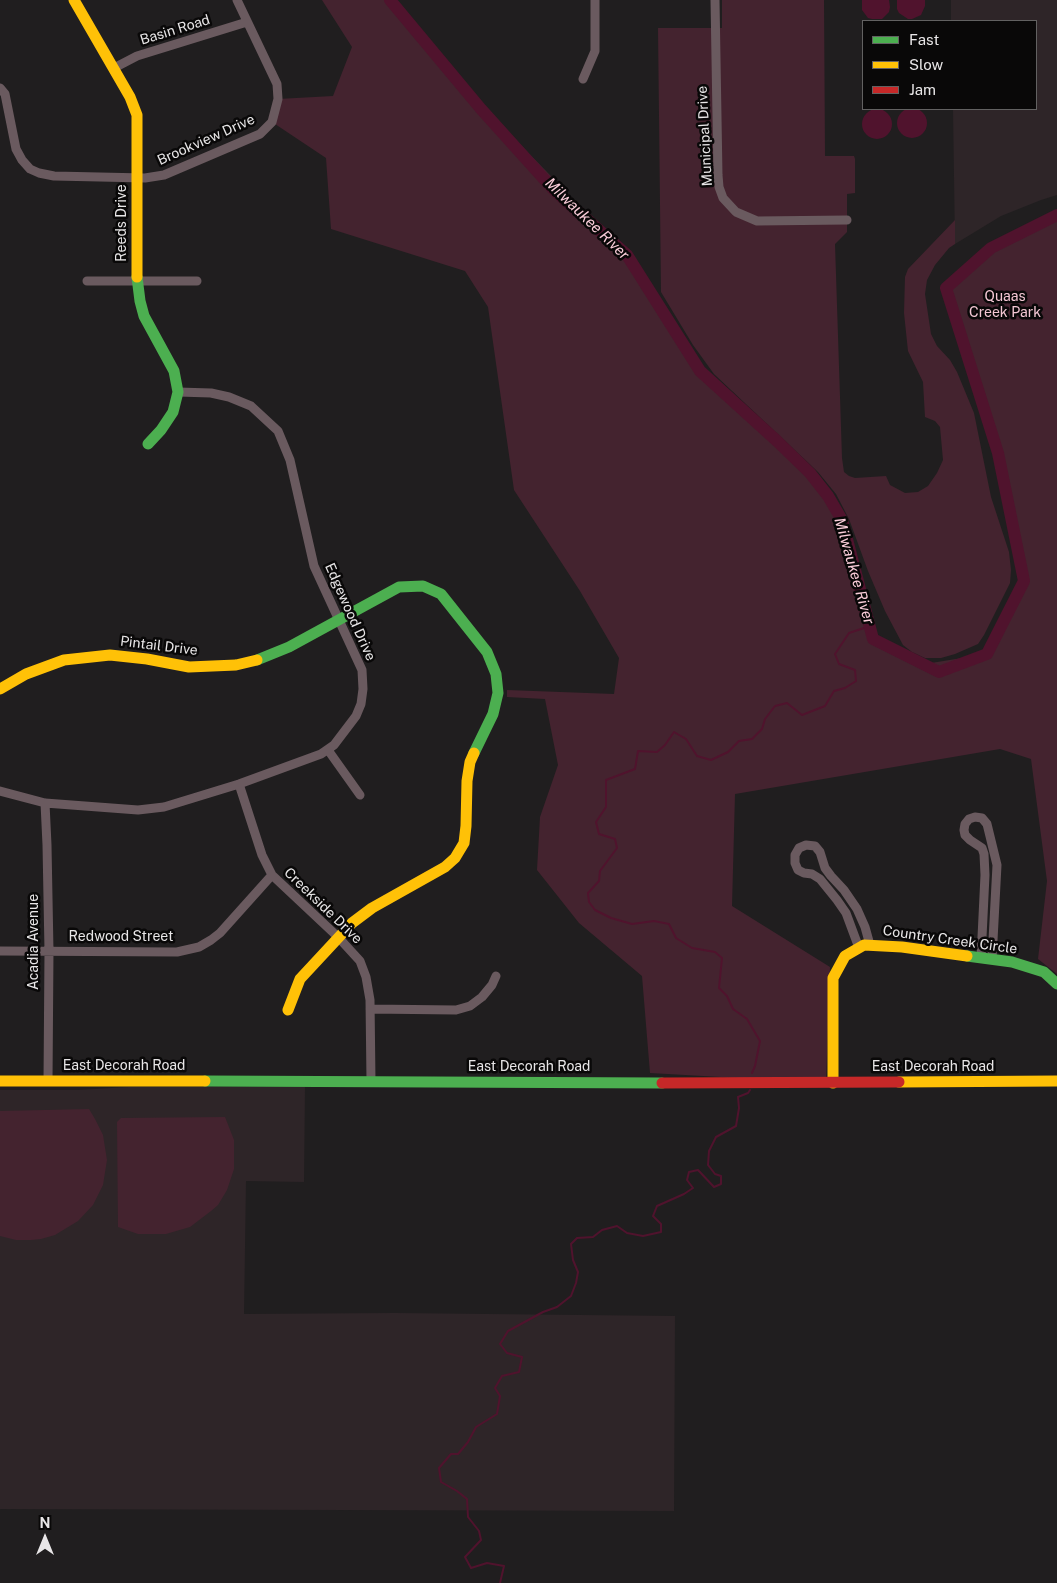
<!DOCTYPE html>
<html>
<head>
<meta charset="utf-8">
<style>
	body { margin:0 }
	#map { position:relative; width:1057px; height:1583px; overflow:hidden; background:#201e1f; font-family:"Public Sans",sans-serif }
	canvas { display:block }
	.legend { position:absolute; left:862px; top:20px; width:175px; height:90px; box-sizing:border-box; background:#090808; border:1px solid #626161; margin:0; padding:6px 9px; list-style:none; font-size:15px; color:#e8e6e7 }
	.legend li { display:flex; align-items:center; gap:10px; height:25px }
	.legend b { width:25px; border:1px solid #626161 }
	.north { position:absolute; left:20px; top:1513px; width:50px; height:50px; -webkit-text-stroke:4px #090808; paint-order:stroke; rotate:0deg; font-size:14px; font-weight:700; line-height:20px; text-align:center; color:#e8e6e7 }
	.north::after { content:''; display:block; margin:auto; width:18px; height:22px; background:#e8e6e7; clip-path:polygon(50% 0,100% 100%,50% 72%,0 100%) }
</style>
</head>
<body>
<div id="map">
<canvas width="1057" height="1583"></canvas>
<ul class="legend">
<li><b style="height:6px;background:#4caf50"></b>Fast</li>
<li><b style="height:6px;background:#ffc107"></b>Slow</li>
<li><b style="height:6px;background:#c62828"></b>Jam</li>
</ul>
<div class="north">N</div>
</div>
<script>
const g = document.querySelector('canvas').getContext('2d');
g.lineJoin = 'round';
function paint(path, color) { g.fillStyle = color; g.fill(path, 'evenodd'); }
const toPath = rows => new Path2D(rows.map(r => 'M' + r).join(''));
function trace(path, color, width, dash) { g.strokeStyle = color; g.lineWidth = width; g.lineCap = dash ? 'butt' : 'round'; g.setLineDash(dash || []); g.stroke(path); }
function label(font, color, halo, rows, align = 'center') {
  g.font = font + ' "Public Sans",sans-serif'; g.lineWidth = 5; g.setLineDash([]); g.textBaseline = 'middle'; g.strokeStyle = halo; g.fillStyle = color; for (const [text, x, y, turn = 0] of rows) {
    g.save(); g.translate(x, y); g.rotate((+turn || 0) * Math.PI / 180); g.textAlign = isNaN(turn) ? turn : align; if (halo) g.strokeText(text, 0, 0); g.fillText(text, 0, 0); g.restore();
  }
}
const built = toPath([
	[951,0,1057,0,1057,195,1041,200,1001,216,955,244,953,109,1036,109,1036,21,951,21],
	[128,1087,305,1087,304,1182,246,1181,244,1314,395,1313,675,1316,674,1511,0,1509,0,1090,78,1090]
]);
const green = toPath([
	[322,0,391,0,440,61,627,255,700,371,777,441,810,473,828,496,842,520,873,639,931,663,987,654,1024,581,998,453,946,288,991,248,1057,215,1057,974,1038,959,1047,881,1031,759,1000,749,735,794,732,906,830,967,826,1083,650,1073,642,976,579,923,537,870,540,817,558,765,545,699,507,697,507,690,614,694,619,658,580,591,514,490,488,307,465,271,331,229,326,158,272,122,278,99,333,96,352,47],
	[722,0,824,0,825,156,854,156,855,159,855,193,847,194,847,232,835,244,842,458,844,472,849,476,855,478,886,476,890,485,905,493,918,492,928,486,937,473,943,460,940,427,935,421,925,417,923,382,908,351,904,313,905,277,908,269,955,220,955,244,949,248,935,265,927,280,925,294,931,334,937,346,950,360,957,372,974,413,991,497,1009,552,1011,570,1010,583,984,635,978,644,955,654,941,658,925,658,912,652,903,645,885,611,868,571,849,519,836,494,818,472,714,374,693,345,661,292,658,28,722,28],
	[89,1109,95,1119,103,1135,107,1160,103,1185,93,1205,78,1221,55,1235,41,1239,31,1240,16,1240,0,1236,0,1111],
	[225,1117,234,1140,234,1169,227,1190,218,1205,211,1211,190,1227,166,1234,138,1234,118,1227,117,1122,121,1118]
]);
const water = toPath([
	[862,0,889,0,890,7,889,12,882,19,872,19,868,18,862,10],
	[897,0,925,0,925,6,921,15,912,19,908,19,899,13,897,9],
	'897 123a15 15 0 1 1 30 0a15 15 0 1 1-30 0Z',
	'862 124a15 15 0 1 1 30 0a15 15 0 1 1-30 0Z'
]);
const stream = toPath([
	[752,1073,755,1066,760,1041,747,1019,733,1009,727,996,719,988,722,958,715,952,692,948,676,938,669,924,654,921,632,924,611,918,595,910,589,902,588,893,599,881,600,871,617,848,615,839,599,834,596,822,606,807,606,780,635,769,638,751,657,752,665,745,674,732,686,739,697,756,711,760,728,752,739,741,752,739,762,729,765,719,775,706,787,703,802,715,825,706,834,691,845,688,856,681,855,670,839,664,835,654,849,633,870,626],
	[500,1583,504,1566,487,1563,471,1568,465,1557,481,1540,479,1531,468,1517,467,1499,457,1491,441,1482,439,1468,451,1454,458,1454,468,1442,476,1427,497,1414,500,1396,495,1388,502,1376,519,1372,522,1357,507,1353,500,1344,508,1331,543,1312,557,1307,571,1296,576,1283,578,1272,573,1260,571,1244,577,1238,593,1237,602,1230,617,1226,627,1233,643,1236,661,1232,661,1224,653,1216,657,1206,684,1194,693,1188,687,1180,689,1172,698,1170,714,1187,721,1184,721,1176,715,1174,708,1165,709,1151,716,1137,736,1126,739,1108,738,1097,748,1093,750,1090]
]);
const river = toPath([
	[390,0,481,109,554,190,627,255,700,371,777,441,810,473,828,496,842,520,873,639,939,672,987,654,1024,581,998,453,946,288,991,248,1057,215]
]);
const street = toPath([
	[715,0,718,175,719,187,723,198,736,212,757,221,847,220],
	[114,68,137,56,247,22],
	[583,79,595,51,595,0],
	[0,88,5,94,16,149,22,160,30,169,39,173,54,176,145,178,164,175,260,134,272,122,278,99,277,84,237,0],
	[87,281,197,281],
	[328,750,360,795],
	[239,784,262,855,272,875,338,937,360,961,366,977,370,1000,371,1081],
	[0,791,45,803,138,810,164,807,239,784,321,754,334,745,356,716,361,704,363,689,362,670,314,566,290,460,278,431,251,406,229,397,211,393,178,392],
	[45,803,47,845,49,951,48,1081],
	[859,948,846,913,837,900,820,879,812,874,804,873,798,870,795,863,795,855,799,848,806,845,815,846,820,852,825,868,831,876,844,890,857,909,865,927,870,945],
	[0,951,177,952,199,947,211,940,220,933,272,875],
	[981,958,985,875,984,854,982,848,970,840,965,835,964,830,965,824,969,819,975,817,982,818,987,824,997,865,992,959],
	[370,1009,456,1010,470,1006,482,997,492,985,496,976]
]);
const fast = toPath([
	[137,277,140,301,144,316,174,371,178,392,173,412,161,430,148,444],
	[257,660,289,647,399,587,423,586,441,594,487,652,496,674,498,693,493,714,474,753],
	[967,956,1012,962,1044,972,1057,984],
	[205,1081,662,1083]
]);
const slow = toPath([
	[74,0,130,97,137,115,137,277],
	[0,689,26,674,64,660,110,655,147,659,189,667,236,665,257,660],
	[288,1010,300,979,352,923,372,908,445,867,455,858,464,843,466,826,467,781,470,762,474,753],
	[0,1081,205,1081],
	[899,1082,1057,1081],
	[833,1083,833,978,845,956,864,945,902,947,967,956]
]);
const jam = toPath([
	[662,1083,899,1082]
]);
const streetNames = [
	["Basin Road",175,30,-17],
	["Municipal Drive",705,136,-93],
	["Brookview Drive",206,140,-24],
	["Reeds Drive",122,223,-90],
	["Edgewood Drive",350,612,66],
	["Pintail Drive",159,646,7],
	["Creekside Drive",323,906,44],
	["Redwood Street",121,937],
	["Country Creek Circle",950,940,8],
	["Acadia Avenue",34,942,-90],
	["East Decorah Road",124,1066],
	["East Decorah Road",529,1067],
	["East Decorah Road",933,1067]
];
const parkNames = [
	["Quaas",1005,297],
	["Creek Park",1005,313]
];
const waterNames = [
	["Milwaukee River",587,219,44],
	["Milwaukee River",854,571,74]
];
paint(built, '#2e2528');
paint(green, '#44232f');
paint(water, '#50132d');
trace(stream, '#50132d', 2);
trace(river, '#50132d', 12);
trace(street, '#6a5a5f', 9);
trace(fast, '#4caf50', 11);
trace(slow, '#ffc107', 11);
trace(jam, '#c62828', 11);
label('14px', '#e8e6e7', '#090808', streetNames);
label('14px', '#f4c7d4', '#090808', parkNames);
label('italic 15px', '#facdd9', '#090808', waterNames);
</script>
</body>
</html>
